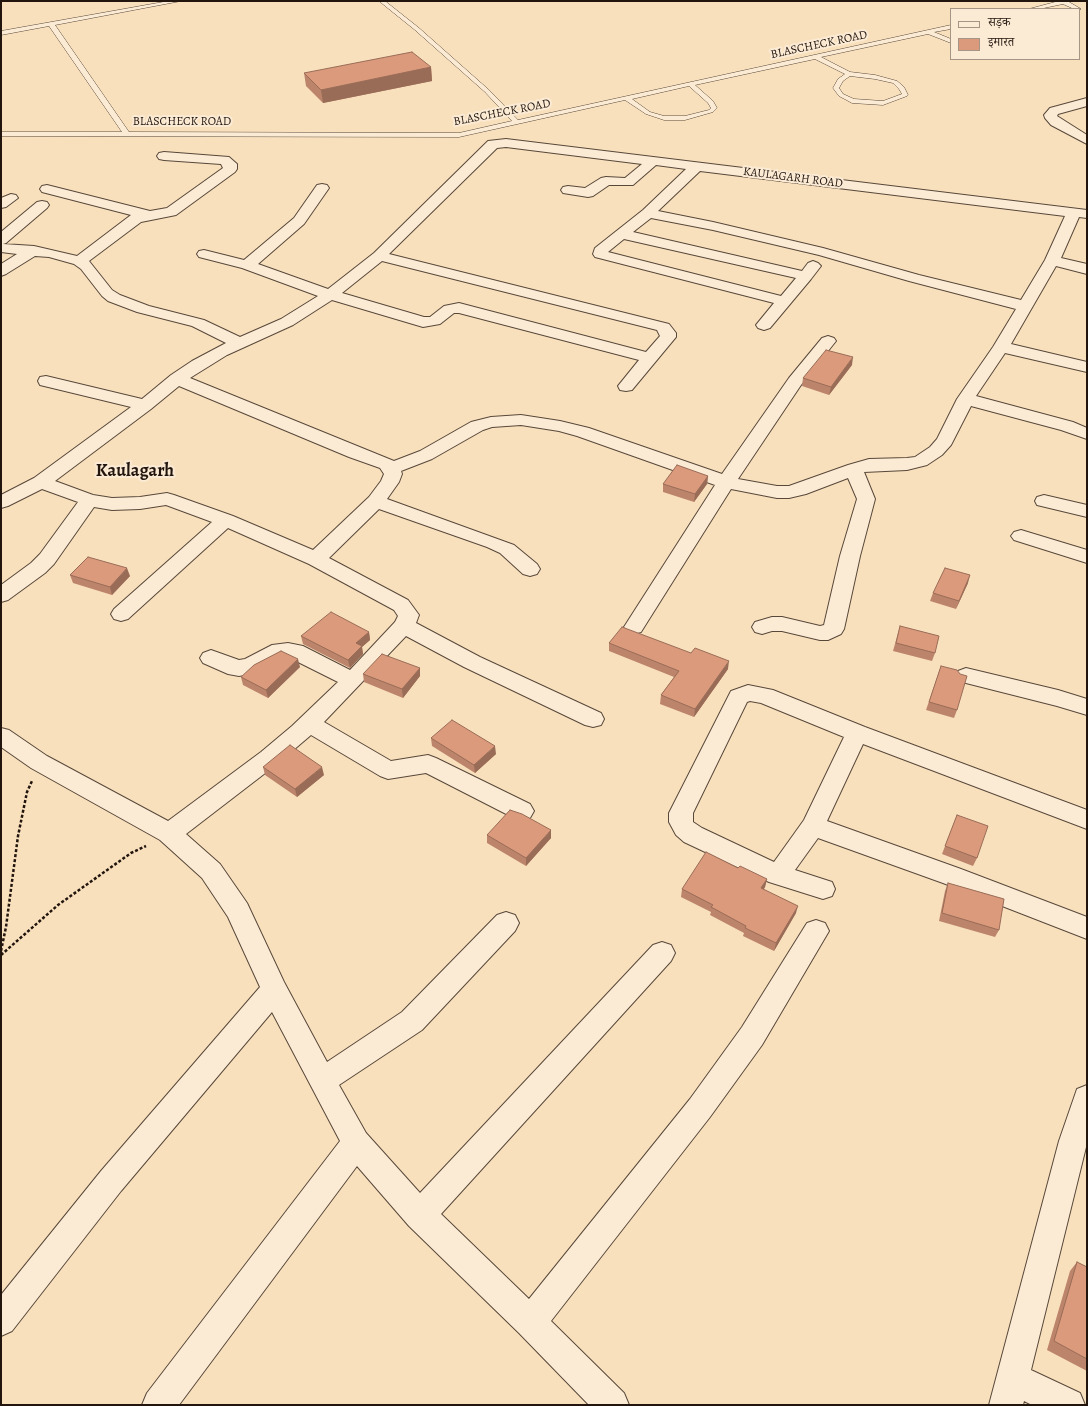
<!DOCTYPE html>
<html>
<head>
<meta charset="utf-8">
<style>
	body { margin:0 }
	#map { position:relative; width:1088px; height:1406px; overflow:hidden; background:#f9e0bd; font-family:Alegreya,"Noto Serif Devanagari",serif }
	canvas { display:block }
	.frame { position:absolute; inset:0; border:2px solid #22150e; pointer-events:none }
	.legend { position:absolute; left:950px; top:8px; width:130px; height:52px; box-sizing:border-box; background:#fbebd4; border:1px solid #a49585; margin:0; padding:5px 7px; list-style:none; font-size:12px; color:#22150e }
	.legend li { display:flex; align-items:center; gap:8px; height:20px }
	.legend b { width:20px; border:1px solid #a49585 }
</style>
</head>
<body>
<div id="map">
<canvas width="1088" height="1406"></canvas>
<div class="frame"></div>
<ul class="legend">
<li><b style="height:5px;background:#fbebd4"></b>सड़क</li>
<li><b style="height:11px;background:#db9a7c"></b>इमारत</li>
</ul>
</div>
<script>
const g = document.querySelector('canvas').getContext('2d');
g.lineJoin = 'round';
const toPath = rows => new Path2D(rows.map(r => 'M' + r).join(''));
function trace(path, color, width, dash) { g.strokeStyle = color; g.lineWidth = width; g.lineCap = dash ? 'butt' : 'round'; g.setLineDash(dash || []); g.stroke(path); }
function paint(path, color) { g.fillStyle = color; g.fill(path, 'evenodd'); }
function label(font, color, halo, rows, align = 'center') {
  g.font = font + ' Alegreya,serif'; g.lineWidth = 4; g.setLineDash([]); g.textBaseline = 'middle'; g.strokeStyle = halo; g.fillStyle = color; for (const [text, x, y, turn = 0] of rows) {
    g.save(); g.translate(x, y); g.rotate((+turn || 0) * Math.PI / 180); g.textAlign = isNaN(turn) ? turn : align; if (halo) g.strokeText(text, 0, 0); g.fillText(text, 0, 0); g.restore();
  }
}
const path = toPath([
	[1,951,6,927,18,836,27,792,32,781],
	[1,955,58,905,131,853,146,846]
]);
const lane = toPath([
	[169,1,181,1,55,25,129,132,459,133,512,121,485,92,415,30,379,1,385,1,419,28,489,90,518,120,951,25,951,29,934,32,951,39,951,43,928,34,821,57,850,72,875,75,897,81,904,87,908,95,907,96,883,105,852,103,839,96,833,88,838,79,845,74,815,59,695,85,713,101,717,108,713,112,685,120,664,120,646,114,625,100,459,137,1,136,1,132,122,132,49,26,1,35,1,31,169,1],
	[850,76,875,79,893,83,899,89,902,94,883,101,854,99,843,94,839,88,843,81,850,76],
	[689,86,708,103,711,108,709,110,685,116,664,116,650,112,632,99,689,86],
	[1059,1,1071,1,1069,2,1081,9,1079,10,1079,9,1074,9,1063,4,1039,9,1029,9,1059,1]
]);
const street = toPath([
	[1087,98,1087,106,1058,114,1057,116,1087,135,1087,144,1051,125,1045,118,1044,115,1050,108,1087,98],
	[506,139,1087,210,1087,218,1079,217,1061,258,1087,264,1087,274,1056,266,1011,344,1087,362,1087,372,1005,353,976,396,1073,422,1087,428,1087,439,1061,430,971,406,951,445,942,455,927,465,907,470,864,472,875,499,860,556,844,629,841,634,828,640,820,640,782,631,772,631,762,634,755,632,752,627,755,622,772,617,782,617,820,626,824,625,840,556,857,499,848,478,806,494,789,498,777,498,731,489,641,632,634,634,627,632,624,627,715,485,577,436,559,431,521,425,492,427,483,430,432,459,401,471,402,474,399,482,387,499,514,545,537,564,540,569,537,574,530,576,523,574,500,553,487,547,379,509,329,558,408,600,419,615,416,623,480,657,601,713,604,719,601,725,593,727,585,725,464,667,406,636,324,722,391,761,428,755,436,758,530,804,534,811,530,818,522,820,514,818,426,773,388,779,380,776,311,735,277,764,186,834,220,864,247,903,284,982,327,1062,402,1012,497,915,506,912,515,915,519,923,515,931,422,1030,339,1085,366,1133,420,1193,653,945,662,942,671,945,675,953,671,961,441,1214,529,1299,690,1099,742,1027,807,923,816,920,825,923,829,931,762,1045,710,1117,551,1321,624,1393,629,1405,589,1405,519,1333,409,1226,357,1166,179,1405,142,1405,147,1393,340,1141,272,1012,121,1191,12,1331,1,1336,1,1295,101,1171,260,987,228,917,202,878,160,840,31,768,1,747,1,728,9,730,47,756,168,821,261,752,292,726,338,682,288,657,283,657,258,671,250,674,239,676,228,674,203,663,200,658,203,653,211,650,239,660,245,659,272,645,288,643,303,646,350,670,395,622,398,616,394,610,309,564,228,528,128,619,121,621,114,619,111,614,114,609,212,522,166,505,140,509,112,510,94,507,54,564,45,573,8,600,1,602,1,585,31,563,40,554,78,502,42,489,8,506,1,508,1,495,34,478,131,407,40,385,38,381,40,377,46,376,142,399,171,375,192,361,226,343,192,326,137,312,108,301,102,296,81,269,74,264,49,257,35,256,6,274,1,276,1,264,17,254,1,252,1,232,37,202,42,201,47,202,49,205,47,208,6,243,3,244,34,246,77,256,131,215,42,192,40,189,42,186,47,185,150,211,167,208,223,168,221,164,164,160,159,159,157,156,159,153,164,152,229,157,237,164,237,169,235,172,176,215,141,222,89,261,112,290,120,295,149,306,204,320,240,337,281,319,318,296,242,268,199,257,197,254,199,251,204,250,244,260,294,218,317,185,322,184,327,185,329,188,304,224,258,264,328,289,374,253,488,141,506,139],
	[506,147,642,164,625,178,606,177,601,178,585,188,568,186,563,187,561,190,563,193,588,197,593,196,609,185,633,185,656,165,686,169,643,210,595,248,593,254,595,257,774,303,756,325,758,328,764,330,770,328,811,279,821,266,818,263,813,261,808,263,802,271,633,232,651,218,713,230,819,255,909,281,1016,309,993,347,957,399,937,439,930,447,915,457,907,458,869,459,848,465,789,486,777,486,738,479,801,385,836,341,834,338,828,336,822,338,789,378,722,474,589,428,560,421,521,415,491,417,471,422,420,451,394,461,190,378,227,355,293,325,332,300,423,327,440,324,454,313,459,313,639,360,618,386,620,390,626,391,632,390,676,337,676,333,669,324,389,254,497,148,506,147],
	[700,171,1065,216,1045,260,1021,300,919,275,823,248,713,222,658,211,700,171],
	[624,239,796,278,781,296,608,252,624,239],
	[382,261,657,330,660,336,646,352,459,303,444,306,430,317,424,317,342,293,382,261],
	[179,386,349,457,380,468,384,474,381,481,369,497,313,550,233,516,174,495,167,493,140,497,112,498,93,495,55,481,151,409,179,386],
	[11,194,16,195,18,198,6,207,1,208,1,198,11,194],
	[1044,495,1087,505,1087,517,1037,505,1035,501,1037,497,1044,495],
	[1021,530,1087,550,1087,563,1014,540,1011,536,1014,532,1021,530],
	[966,668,1058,690,1087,699,1087,715,1057,706,958,681,955,676,958,671,966,668],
	[748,685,773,690,865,727,1087,810,1087,829,863,744,827,821,961,869,1087,917,1087,939,943,883,818,838,795,870,832,882,835,889,832,896,823,899,769,882,684,842,676,835,669,822,669,813,731,691,748,685],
	[750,701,761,703,844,737,804,820,774,862,702,828,693,822,693,813,747,702,750,701],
	[1087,1085,1087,1143,1031,1370,1080,1393,1085,1405,1032,1405,1024,1401,1023,1405,989,1405,1059,1141,1077,1089,1087,1085]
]);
const wall = toPath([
	[431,67,432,81,323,103,306,86,304,73],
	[852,365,829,395,802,386,803,378],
	[708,476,707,484,694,502,663,492,663,484],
	[70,575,130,576,112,595,73,583],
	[968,583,956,609,930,601,933,593],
	[900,626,935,653,932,661,893,651],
	[369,632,370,640,362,647,363,654,350,668,303,644,301,636],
	[609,643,691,653,728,669,694,717,660,704,661,695,674,677,609,651],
	[941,666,957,710,954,718,926,710],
	[300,667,268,698,243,685,241,677],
	[420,668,420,676,403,698,364,682,363,674],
	[431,738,496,754,475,773,432,746],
	[263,767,324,775,297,797,265,775],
	[957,815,977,858,973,866,942,854],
	[487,835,551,838,526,866,487,843],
	[738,868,767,879,765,887,764,889,796,913,774,951,743,936,744,933,710,915,711,912,681,897,682,889],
	[948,883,999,930,995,937,939,921,945,891],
	[1077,1262,1087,1267,1087,1371,1047,1350,1070,1271]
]);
const shadedWall = toPath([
	[431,67,432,81,323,103,321,90],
	[853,357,852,365,829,395,831,387],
	[708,476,707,484,694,502,695,494],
	[127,568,130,576,112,595,110,587],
	[970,575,968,583,956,609,959,601],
	[369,632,370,640,362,647,363,654,350,668,348,660,356,643],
	[298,659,300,667,268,698,266,690],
	[729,661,728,669,694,717,695,709],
	[420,668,420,676,403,698,402,689],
	[495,746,496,754,475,773,474,765],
	[322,767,324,775,297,797,295,789],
	[551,830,551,838,526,866,526,858],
	[767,879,765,887,759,896,761,888],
	[798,906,796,913,774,951,776,943]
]);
const building = toPath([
	[412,52,431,67,321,90,304,73,412,52],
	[826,350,853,357,831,387,803,378,826,350],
	[677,465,708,476,695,494,663,484,677,465],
	[88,557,127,568,110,587,70,575,88,557],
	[945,568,970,575,959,601,933,593,945,568],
	[331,612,369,632,356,643,362,646,348,660,301,636,331,612],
	[900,626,939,636,935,653,896,643,900,626],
	[622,627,691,653,695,648,729,661,695,709,661,695,679,671,609,643,622,627],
	[281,651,298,659,266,690,241,677,254,665,281,651],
	[382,654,420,668,402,689,363,674,382,654],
	[941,666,957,670,960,674,967,676,957,710,929,702,941,666],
	[452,720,495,746,474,765,431,738,452,720],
	[290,745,322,767,295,789,263,767,290,745],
	[510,810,522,814,551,830,526,858,487,835,510,810],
	[957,815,988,826,977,858,945,846,957,815],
	[706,852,738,868,740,866,767,879,761,888,798,906,776,943,745,928,746,926,711,907,713,905,682,889,706,852],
	[948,883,1004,899,999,930,942,913,948,883],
	[1077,1262,1087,1267,1087,1359,1054,1341,1077,1262]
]);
const farStreetnames = [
	["BLASCHECK ROAD",819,45,-12],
	["BLASCHECK ROAD",502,113,-11],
	["BLASCHECK ROAD",182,122],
	["KAULAGARH ROAD",793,178,7]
];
const districtNames = [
	["Kaulagarh",135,472]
];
trace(lane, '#58483a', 1);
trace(street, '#58483a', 2);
trace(path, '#22150e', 2.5, [3, 2]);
paint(lane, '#fbebd4');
paint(street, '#fbebd4');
paint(wall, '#bc846b');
paint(shadedWall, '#996c57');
paint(building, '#db9a7c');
trace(building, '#996c57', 1);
label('12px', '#22150e', '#fbebd4', farStreetnames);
label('bold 18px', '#22150e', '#fbebd4', districtNames);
</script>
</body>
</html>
